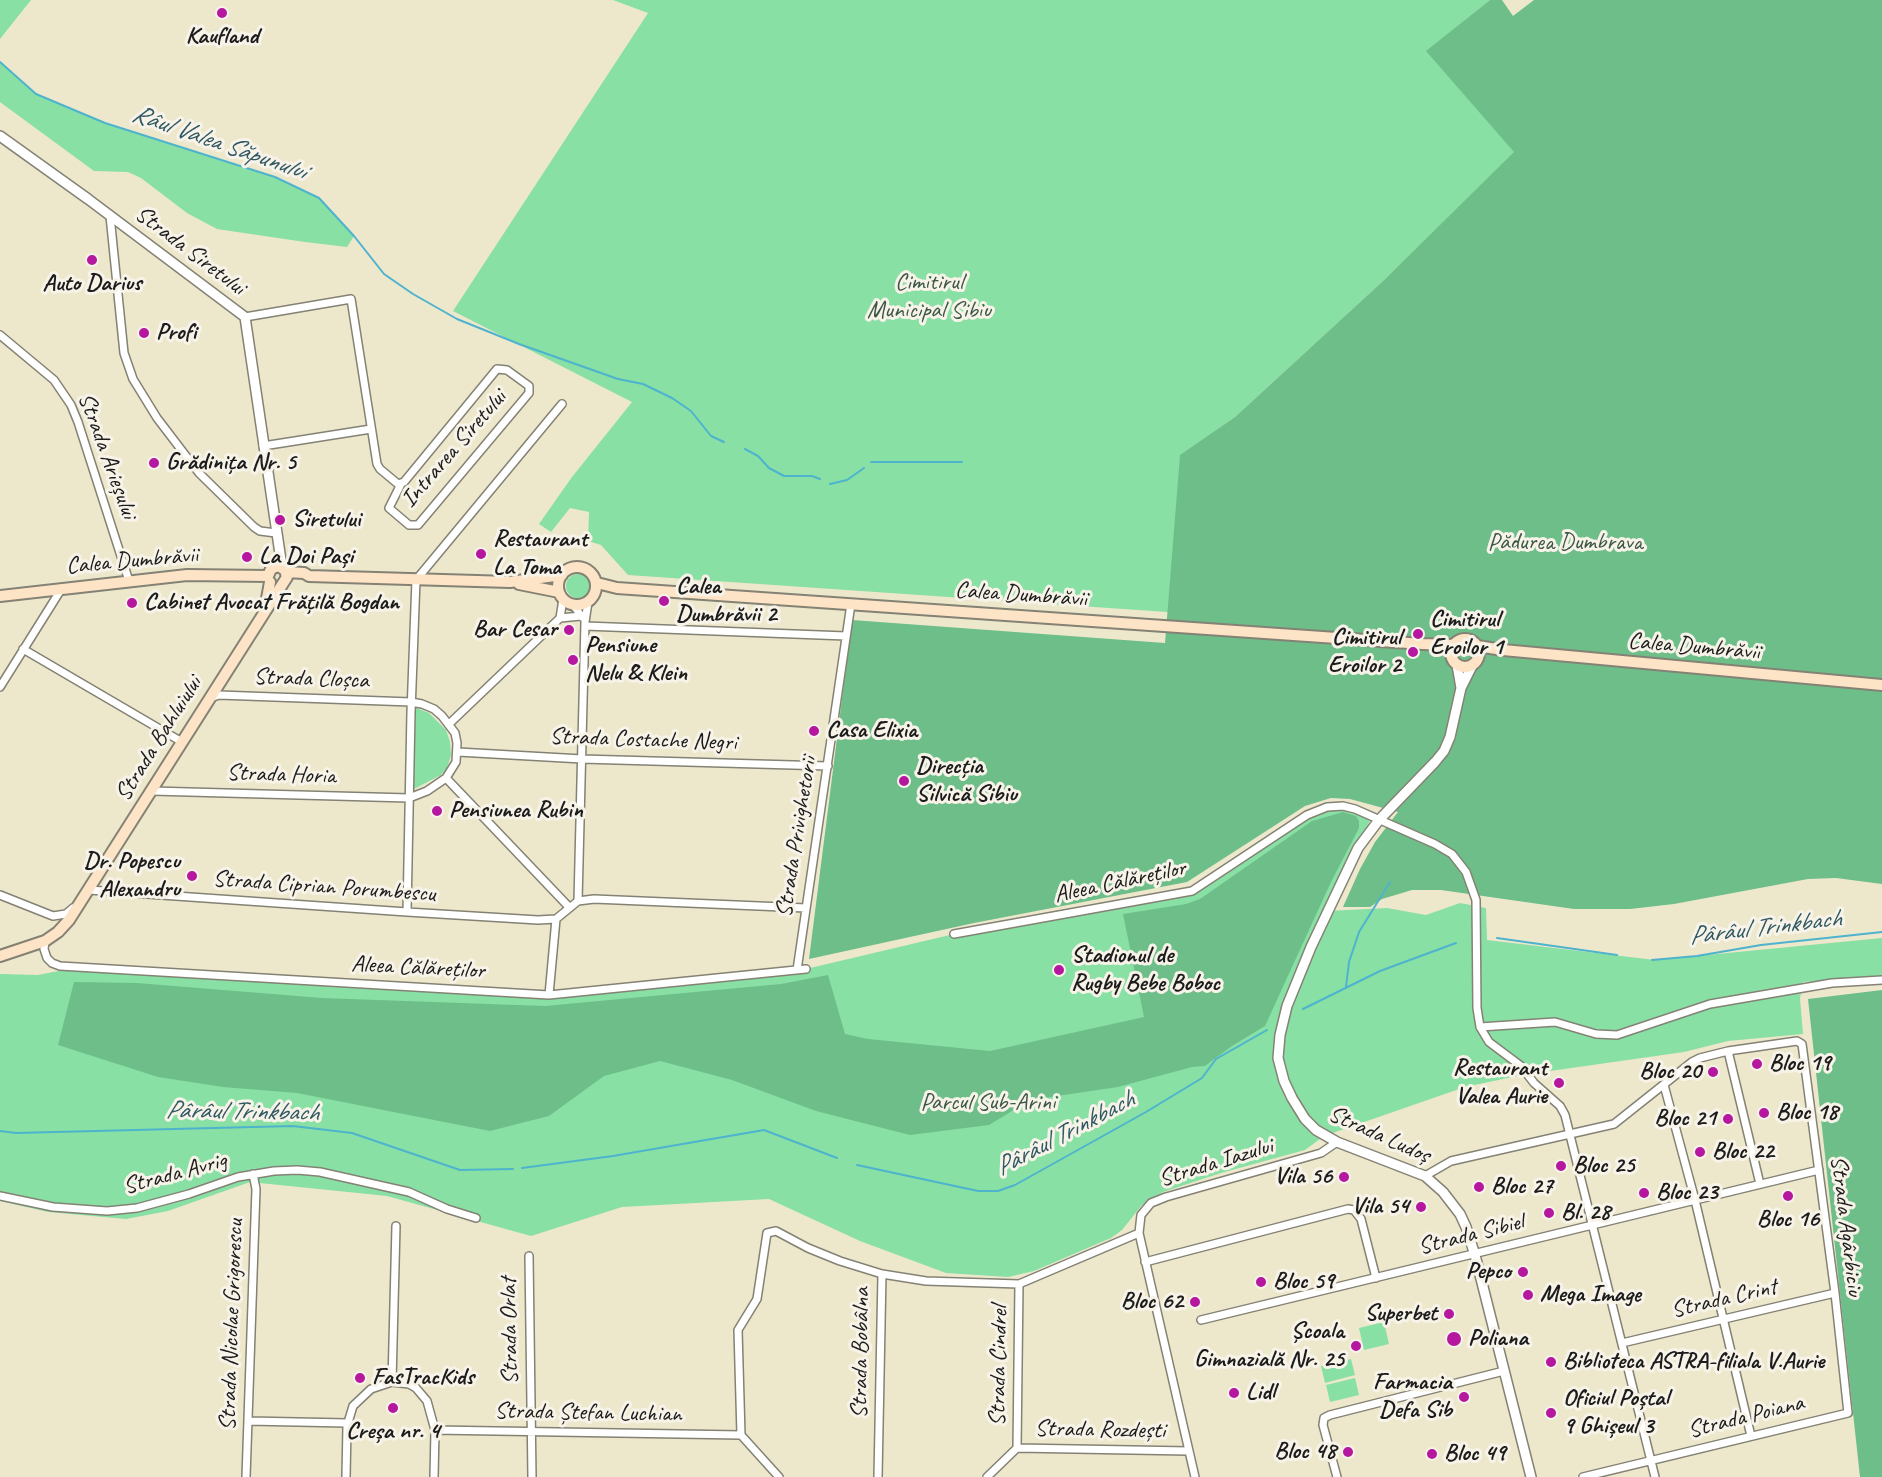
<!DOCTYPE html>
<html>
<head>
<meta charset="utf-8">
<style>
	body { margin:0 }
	canvas { display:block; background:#ede7cc }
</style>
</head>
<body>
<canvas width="1882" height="1477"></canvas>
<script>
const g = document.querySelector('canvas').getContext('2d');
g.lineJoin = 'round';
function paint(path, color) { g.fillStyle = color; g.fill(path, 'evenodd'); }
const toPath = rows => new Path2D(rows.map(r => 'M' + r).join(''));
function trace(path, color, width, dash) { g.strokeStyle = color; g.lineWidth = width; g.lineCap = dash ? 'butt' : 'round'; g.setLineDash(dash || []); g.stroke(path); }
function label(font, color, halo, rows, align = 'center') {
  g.font = font + ' Caveat,sans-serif'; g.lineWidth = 6; g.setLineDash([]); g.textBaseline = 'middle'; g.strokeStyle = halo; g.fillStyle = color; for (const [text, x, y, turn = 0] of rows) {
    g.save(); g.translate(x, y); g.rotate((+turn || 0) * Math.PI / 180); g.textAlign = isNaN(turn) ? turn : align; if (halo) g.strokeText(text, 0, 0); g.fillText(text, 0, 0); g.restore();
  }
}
const green = toPath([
	[0,0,31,0,0,39],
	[613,0,1490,0,1427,51,1515,152,1383,281,1235,417,1181,455,1447,627,1167,612,628,575,601,545,588,541,589,512,570,508,551,532,539,524,572,477,632,402,453,311,648,13],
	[0,62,36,94,105,123,275,177,319,198,354,236,347,247,305,242,217,229,187,213,141,178,128,172,94,171,0,102],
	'566 586a12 12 0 1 1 24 0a12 12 0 1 1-24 0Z',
	[414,707,429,713,446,730,450,742,451,755,447,768,441,775,414,789],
	[1343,806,1371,818,1328,911,1387,908,1426,915,1460,903,1486,908,1487,940,1655,960,1882,938,1882,977,1803,982,1800,998,1803,1034,1728,1041,1684,1052,1522,1075,1465,1087,1324,1136,1305,1150,1221,1173,1163,1192,1142,1205,1122,1230,1111,1238,1034,1271,1008,1277,946,1273,860,1241,769,1199,622,1207,531,1236,387,1196,250,1182,168,1211,126,1219,48,1212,0,1201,0,974,38,975,79,967,549,995,806,969,954,934,1185,893,1307,815],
	[1384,1322,1389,1344,1364,1350,1359,1328],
	[1351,1359,1355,1375,1325,1383,1321,1366],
	[1355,1378,1359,1395,1330,1402,1326,1385]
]);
const forest = toPath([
	[1490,0,1502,0,1513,16,1534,0,1882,0,1882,884,1836,878,1808,879,1674,904,1630,909,1574,909,1441,890,1412,890,1382,899,1370,907,1343,907,1360,869,1375,842,1398,812,1350,799,1331,798,1305,806,1187,882,974,923,809,959,852,620,1165,643,1180,455,1235,417,1383,281,1514,152,1426,51],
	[1343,812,1356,816,1359,821,1359,828,1331,882,1265,1026,1232,1046,1205,1066,1192,1067,1118,1087,1030,1100,989,1125,910,1135,816,1111,732,1080,660,1061,604,1076,549,1116,490,1131,297,1093,223,1087,158,1077,58,1045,74,982,137,983,322,998,545,1006,781,984,828,975,845,1034,868,1039,990,1051,1144,1017,1123,914,1186,904,1200,899,1312,821],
	[1882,990,1882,1477,1860,1477,1808,999]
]);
const stream = toPath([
	[0,62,36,94,105,123,275,177,319,198,354,236,384,274,413,294,457,319,519,344,618,379,643,384,672,398,691,411,711,436,724,442],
	[745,449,758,456,769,468,784,476,812,476,820,479],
	[871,462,962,462],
	[830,484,847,480,864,468],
	[1497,938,1617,955],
	[1652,960,1697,956,1761,945,1882,932],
	[1346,987,1349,962,1359,932,1390,882],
	[1303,1009,1380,971,1456,943],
	[0,1131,16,1133,293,1126,352,1133,460,1170,513,1169],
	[857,1165,978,1191,998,1191,1015,1185,1146,1112,1202,1078,1216,1059,1267,1030],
	[522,1168,613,1156,764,1130,837,1158]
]);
const minor = toPath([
	[110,216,124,353,133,379,157,418,199,473,254,527,260,531,276,533],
	[245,317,351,299,377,464,380,469,398,484,404,482,497,369,507,370,529,386,529,393,418,525,409,525,389,508,401,484],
	[0,335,54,380,71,405,78,422,129,581],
	[263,446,371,429],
	[574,606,582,617],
	[560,618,563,599],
	[585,626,846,636],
	[23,649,182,742],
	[0,687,62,588],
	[449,724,560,618,581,616],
	[458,752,582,759,828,766],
	[446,778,569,907],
	[152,791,409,798,427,791,446,778,456,762,457,743,455,733,442,716,434,709,422,704,411,702,219,695,210,698],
	[86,893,89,890,407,912,538,920,556,919],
	[0,895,53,916,66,914,73,908],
	[578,901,594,899,806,908],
	[407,912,411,712,416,580,562,404],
	[954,934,1192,891,1307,815,1327,807,1343,806,1355,809,1435,844,1452,854,1466,872,1476,900,1477,1008,1480,1027,1489,1042,1521,1066,1534,1083,1560,1106,1565,1115,1655,1477],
	[45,941,44,949,47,958,52,963,60,966,549,995,806,969],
	[797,970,851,604],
	[549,995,556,919,578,901,585,622,588,602],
	[1480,1027,1555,1022,1596,1034,1617,1035,1710,1004,1832,983,1882,980],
	[1728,1051,1760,1184],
	[1664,1085,1695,1200,1751,1436],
	[1425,1176,1451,1161,1614,1124,1692,1062,1700,1058,1728,1051,1797,1041,1802,1044,1835,1293,1848,1413,1583,1477],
	[0,1196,53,1207,107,1211,137,1208,189,1194,238,1177,274,1171,297,1170,320,1172,409,1192,447,1209,476,1218],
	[529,1256,532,1477],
	[1145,1262,1348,1209,1354,1210,1361,1219,1376,1278],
	[1201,1320,1819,1170],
	[1622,1343,1835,1293],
	[392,1382,396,1226],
	[248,1421,347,1423],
	[435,1430,741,1435],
	[1017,1448,1019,1284],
	[246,1477,256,1189,253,1174],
	[346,1477,347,1426,353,1406,371,1389,392,1382,409,1384,416,1388,427,1401,435,1430,434,1477],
	[779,1477,741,1435,738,1330,757,1299,767,1233,776,1231,808,1248,840,1261,882,1274,926,1281,1019,1284,1139,1233],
	[878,1477,882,1274],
	[987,1477,1017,1448,1189,1451],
	[1195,1477,1139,1233,1141,1215,1151,1203,1166,1197,1321,1153,1337,1142],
	[1337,1477,1323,1425,1324,1418,1330,1415,1504,1371]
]);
const tertiary = toPath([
	[0,136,88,199,245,317,282,567],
	[1457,665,1461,688],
	[1472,666,1461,688,1450,737,1444,751,1435,762,1379,820,1358,848,1311,947,1287,1006,1280,1035,1278,1058,1284,1081,1292,1098,1305,1119,1316,1130,1337,1142,1425,1176,1443,1192,1460,1214,1466,1227,1475,1255,1531,1477]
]);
const secondary = toPath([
	'558 586a19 19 0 1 1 38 0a19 19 0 1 1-38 0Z',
	[286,572,304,573,309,576,510,582,562,575],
	[597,583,617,588,1423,644,1453,645],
	[519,584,559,592],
	[0,596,187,575,268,576],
	[265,610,270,582],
	'1451 653a14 14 0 1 1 28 0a14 14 0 1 1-28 0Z',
	[1477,646,1503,650,1882,685],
	[0,956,45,941,58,932,69,920,287,577,285,570,278,566,271,569,268,576]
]);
const markers = [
	[222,13,6,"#b5179e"],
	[92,260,6,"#b5179e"],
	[144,333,6,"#b5179e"],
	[154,463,6,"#b5179e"],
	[280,520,6,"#b5179e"],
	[481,554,6,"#b5179e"],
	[247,557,6,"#b5179e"],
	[664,601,6,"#b5179e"],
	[132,603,6,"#b5179e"],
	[569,630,6,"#b5179e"],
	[1418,634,6,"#b5179e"],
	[1413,652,6,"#b5179e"],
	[573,660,6,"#b5179e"],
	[814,731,6,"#b5179e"],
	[904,781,6,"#b5179e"],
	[437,811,6,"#b5179e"],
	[192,876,6,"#b5179e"],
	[1059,970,6,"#b5179e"],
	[1757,1064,6,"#b5179e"],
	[1713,1072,6,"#b5179e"],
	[1559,1083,6,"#b5179e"],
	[1764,1113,6,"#b5179e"],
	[1728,1119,6,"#b5179e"],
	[1700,1152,6,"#b5179e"],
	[1561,1166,6,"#b5179e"],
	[1344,1177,6,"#b5179e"],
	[1479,1187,6,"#b5179e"],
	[1644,1193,6,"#b5179e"],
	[1788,1196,6,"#b5179e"],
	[1421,1207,6,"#b5179e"],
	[1549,1213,6,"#b5179e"],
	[1523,1272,6,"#b5179e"],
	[1261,1282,6,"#b5179e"],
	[1528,1295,6,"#b5179e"],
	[1195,1302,6,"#b5179e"],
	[1449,1314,6,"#b5179e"],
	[1454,1339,8,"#b5179e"],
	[1356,1346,6,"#b5179e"],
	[1551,1362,6,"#b5179e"],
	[360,1378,6,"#b5179e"],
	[1234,1393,6,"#b5179e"],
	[1464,1397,6,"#b5179e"],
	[393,1408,6,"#b5179e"],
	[1551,1413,6,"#b5179e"],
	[1348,1452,6,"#b5179e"],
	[1432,1454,6,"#b5179e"]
];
const poiNames = [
	["Kaufland",222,37,"center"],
	["Auto Darius",92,284,"center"],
	["Profi",156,333],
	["Grădinița Nr. 5",166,463],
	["Siretului",292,520],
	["Restaurant",493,540],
	["La Toma",493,568],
	["La Doi Pași",259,557],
	["Calea",676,587],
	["Dumbrăvii 2",676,615],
	["Cabinet Avocat Frățilă Bogdan",144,603],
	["Cimitirul",1430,620],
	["Eroilor 1",1430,648],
	["Bar Cesar",557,630,"right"],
	["Cimitirul",1401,638,"right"],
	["Eroilor 2",1401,666,"right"],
	["Pensiune",585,646],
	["Nelu & Klein",585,674],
	["Casa Elixia",826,731],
	["Direcția",916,767],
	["Silvică Sibiu",916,795],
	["Pensiunea Rubin",449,811],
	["Dr. Popescu",180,862,"right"],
	["Alexandru",180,890,"right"],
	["Stadionul de",1071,956],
	["Rugby Bebe Boboc",1071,984],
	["Bloc 19",1769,1064],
	["Restaurant",1547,1069,"right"],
	["Valea Aurie",1547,1097,"right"],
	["Bloc 20",1701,1072,"right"],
	["Bloc 18",1776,1113],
	["Bloc 21",1716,1119,"right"],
	["Bloc 22",1712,1152],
	["Bloc 25",1573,1166],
	["Vila 56",1332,1177,"right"],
	["Bloc 27",1491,1187],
	["Bloc 23",1656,1193],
	["Vila 54",1409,1207,"right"],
	["Bl. 28",1561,1213],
	["Bloc 16",1788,1220,"center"],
	["Pepco",1511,1272,"right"],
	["Bloc 59",1273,1282],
	["Mega Image",1540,1295],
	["Bloc 62",1183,1302,"right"],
	["Superbet",1437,1314,"right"],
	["Școala",1344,1332,"right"],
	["Gimnazială Nr. 25",1344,1360,"right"],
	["Poliana",1468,1339],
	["Biblioteca ASTRA-filiala V.Aurie",1563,1362],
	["FasTracKids",372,1378],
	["Farmacia",1452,1383,"right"],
	["Defa Sib",1452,1411,"right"],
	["Lidl",1246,1393],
	["Oficiul Poștal",1563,1399],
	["9 Ghișeul 3",1563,1427],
	["Creșa nr. 4",393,1432,"center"],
	["Bloc 48",1336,1452,"right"],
	["Bloc 49",1444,1454]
];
const streetNames = [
	["Strada Siretului",190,251,37],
	["Intrarea Siretului",454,449,-49],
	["Strada Arieșului",107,456,70],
	["Calea Dumbrăvii",132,561,-5],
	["Calea Dumbrăvii",1021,595,4],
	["Calea Dumbrăvii",1694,647,5],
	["Strada Cloșca",311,679,2],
	["Strada Bahluiului",159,739,-58],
	["Strada Costache Negri",643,740,2],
	["Strada Horia",281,775,2],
	["Strada Privighetorii",797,837,-81],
	["Aleea Călăreților",1120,882,-12],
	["Strada Ciprian Porumbescu",324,887,4],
	["Aleea Călăreților",418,968,3],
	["Strada Ludoș",1379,1135,24],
	["Strada Iazului",1216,1163,-17],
	["Strada Avrig",175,1174,-15],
	["Strada Agârbiciu",1846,1226,83],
	["Strada Sibiel",1471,1235,-14],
	["Strada Crint",1724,1299,-13],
	["Strada Nicolae Grigorescu",232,1325,-88],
	["Strada Orlat",510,1331,-91],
	["Strada Bobâlna",861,1353,-89],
	["Strada Cindrel",999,1366,-89],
	["Strada Ștefan Luchian",588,1413,1],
	["Strada Poiana",1746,1417,-14],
	["Strada Rozdești",1100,1430,1]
];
const parkNames = [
	["Cimitirul",929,283],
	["Municipal Sibiu",929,311],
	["Pădurea Dumbrava",1565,543],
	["Parcul Sub-Arini",988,1103]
];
const waterNames = [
	["Râul Valea Săpunului",219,143,19],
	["Pârâul Trinkbach",1765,928,-7],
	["Pârâul Trinkbach",242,1112,1],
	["Pârâul Trinkbach",1065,1134,-28]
];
paint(green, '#88e0a5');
paint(forest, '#6ebe8a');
trace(stream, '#4eb3cd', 2);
trace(minor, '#848274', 10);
trace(tertiary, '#848274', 12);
trace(secondary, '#848274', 14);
trace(minor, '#fff', 7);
trace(tertiary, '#fff', 9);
trace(secondary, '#fee4c6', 10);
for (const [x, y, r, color] of markers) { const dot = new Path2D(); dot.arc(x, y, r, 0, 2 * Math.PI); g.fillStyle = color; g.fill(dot); trace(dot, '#f7f3e8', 2); }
label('bold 24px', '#1c1c1c', '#f7f3e8', poiNames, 'left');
label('24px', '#1c1c1c', '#f7f3e8', streetNames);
label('24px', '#3c5745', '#f7f3e8', parkNames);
label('italic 26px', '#305863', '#f7f3e8', waterNames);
</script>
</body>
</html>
